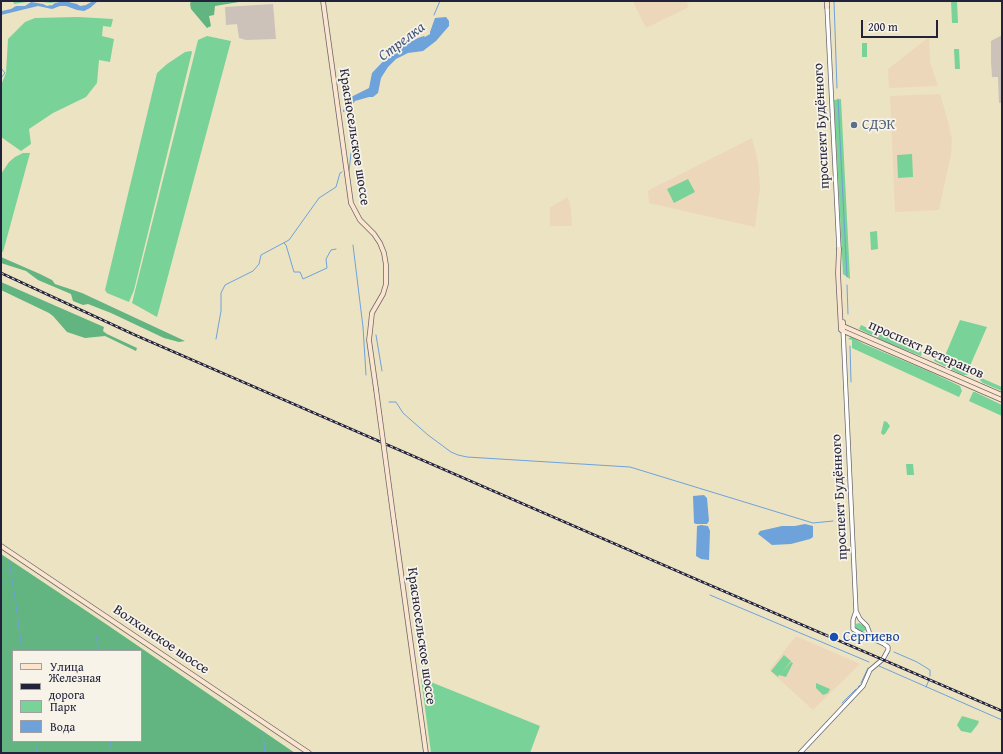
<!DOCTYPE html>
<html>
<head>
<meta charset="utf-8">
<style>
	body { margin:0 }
	#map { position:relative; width:1003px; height:754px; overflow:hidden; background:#ece3c3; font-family:"Gentium Book Plus",serif }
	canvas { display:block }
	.frame { position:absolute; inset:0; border:2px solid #22223b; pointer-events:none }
	.legend { position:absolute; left:12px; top:650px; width:130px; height:92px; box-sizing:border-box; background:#f7f3e8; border:1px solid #a29fa3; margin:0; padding:5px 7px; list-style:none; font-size:12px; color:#22223b }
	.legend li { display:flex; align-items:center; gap:8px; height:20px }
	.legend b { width:20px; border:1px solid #a29fa3 }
	.scale { position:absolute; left:861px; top:20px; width:77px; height:18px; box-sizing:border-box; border:2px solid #22223b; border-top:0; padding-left:5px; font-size:12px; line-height:14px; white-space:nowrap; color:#22223b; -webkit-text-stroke:3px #f7f3e8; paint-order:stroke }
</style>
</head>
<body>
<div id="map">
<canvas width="1003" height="754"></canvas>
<div class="frame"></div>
<ul class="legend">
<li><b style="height:5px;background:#fbe5cf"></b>Улица</li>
<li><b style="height:5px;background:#22223b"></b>Железная дорога</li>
<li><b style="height:11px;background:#79d297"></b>Парк</li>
<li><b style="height:11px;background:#6ea2da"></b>Вода</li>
</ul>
<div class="scale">200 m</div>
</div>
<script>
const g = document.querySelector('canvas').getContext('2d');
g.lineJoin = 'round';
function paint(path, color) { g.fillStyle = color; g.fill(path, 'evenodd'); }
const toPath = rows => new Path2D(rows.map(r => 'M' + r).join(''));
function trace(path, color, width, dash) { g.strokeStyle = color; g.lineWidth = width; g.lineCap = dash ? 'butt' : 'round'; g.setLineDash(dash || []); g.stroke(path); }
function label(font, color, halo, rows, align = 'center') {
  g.font = font + ' "Gentium Book Plus",serif'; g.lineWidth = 3.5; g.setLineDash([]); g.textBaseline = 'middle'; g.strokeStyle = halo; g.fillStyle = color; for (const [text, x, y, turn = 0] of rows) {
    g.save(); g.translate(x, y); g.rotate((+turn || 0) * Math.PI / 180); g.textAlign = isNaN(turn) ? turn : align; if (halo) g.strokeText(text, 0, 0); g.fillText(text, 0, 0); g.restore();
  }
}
const built = toPath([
	[634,1,686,1,689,7,646,28,634,4],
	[929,37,930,62,938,86,889,88,888,69],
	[940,94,949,125,952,140,951,154,939,210,895,212,890,96],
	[752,138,758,162,760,188,755,227,649,203,648,191,651,189],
	[568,197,571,209,572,226,550,226,550,207],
	[796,636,860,664,813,710,769,670]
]);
const industrial = toPath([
	[273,4,276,39,246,40,239,38,237,24,226,25,225,7],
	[1002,35,1002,103,999,103,998,77,992,77,991,62,991,41]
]);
const green = toPath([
	[13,1,62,1,51,3,33,1,14,4],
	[951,1,957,1,958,23,952,23],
	[78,17,113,19,111,27,103,26,102,36,114,39,110,62,99,60,97,83,86,97,53,113,29,129,31,144,21,151,1,137,1,85,6,73,8,39,25,22,35,18],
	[207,36,231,41,157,317,132,303,198,40],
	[862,43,867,43,867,57,862,57],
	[954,49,959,49,960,69,955,69],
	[191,51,192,52,134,290,129,302,107,293,105,290,157,73,167,64,185,52],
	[841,99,850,279,843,274,839,195,834,100],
	[23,153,30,153,3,252,1,251,1,174,9,162,15,157],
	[912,154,913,177,898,178,897,155],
	[688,179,695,192,674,203,667,189],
	[877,231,878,249,871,250,870,232],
	[960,320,987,327,969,368,944,358],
	[861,325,922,352,921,356,888,343,859,329],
	[851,337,864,344,928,371,960,386,962,391,959,397,852,348,852,340,848,339],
	[935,358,969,372,968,374,967,375,963,375,934,361],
	[979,377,1002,387,1002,391,983,383,980,380],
	[973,392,975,392,1002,405,1002,416,969,401],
	[884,421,887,422,890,426,885,434,883,435,881,433],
	[906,464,913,464,914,475,907,475],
	[859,623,865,626,866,630,864,631,860,631,856,628,856,624],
	[784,655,791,661,782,672,791,662,793,663,786,677,779,675,778,677,771,671],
	[421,678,540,726,530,753,431,753],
	[816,683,830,689,828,693,823,695,816,688],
	[962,716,979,721,978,724,971,733,961,731,957,725]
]);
const forest = toPath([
	[191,1,245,1,215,6,214,15,209,16,211,26,207,28,191,9,190,4],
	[1,257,40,274,52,280,55,284,82,293,185,341,179,342,164,338,111,313,88,304,83,305,73,301,71,294,38,280,26,271,1,263],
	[1,282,104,327,103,331,107,334,137,348,136,351,105,336,85,338,67,332,53,316,49,313,1,290],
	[1,554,103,622,295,753,1,753],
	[13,651,141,651,141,741,13,741]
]);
const water = toPath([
	[64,1,77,4,80,6,86,5,93,1,98,1,90,8,84,11,77,10,66,6,60,6,52,9,38,6,1,15,2,11,11,9,16,6,25,6,31,2,43,4,47,6,51,5,51,6,55,3],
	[446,17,449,21,449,26,436,41,423,51,408,53,396,59,388,67,381,78,378,93,373,97,369,97,355,101,350,109,343,112,343,110,347,108,351,97,369,88,372,73,391,53,399,51,403,46,418,38,424,36,425,37,430,34,430,32,435,18],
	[353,125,357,125,357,130,353,137,351,137,349,127],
	[704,495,707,498,709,521,707,524,696,524,694,523,693,496],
	[805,524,813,526,813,537,810,539,791,544,772,545,758,534,760,531,782,526,795,526],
	[701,525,708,526,710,531,709,560,701,559,696,556,697,526]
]);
const stream = toPath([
	[834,1,837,88],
	[434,15,440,1],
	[1,68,5,73,1,78],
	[838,99,847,277],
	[349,171,351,153],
	[284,243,286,245,294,272,300,272,303,279,327,268,326,259,331,250,336,249],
	[353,245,363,327,366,375],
	[847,285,848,314],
	[376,335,382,371],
	[216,339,221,311,221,293,225,285,253,271,259,264,261,255,289,240,319,198,336,187,340,173,342,172],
	[850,346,851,382],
	[389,402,396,402,403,413,428,435,451,452,458,455,467,457,630,467,813,523,833,521],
	[9,560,16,604],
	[710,595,869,662],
	[16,605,22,651],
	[96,636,98,646],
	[98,646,98,651],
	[894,652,917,662,930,670,930,676],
	[879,666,1002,720],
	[861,683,868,668],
	[858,687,860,685],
	[926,687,929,680],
	[842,703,856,689],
	[263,732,265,753],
	[35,741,37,753],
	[110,741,112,753]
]);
const tertiary = toPath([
	[827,7,839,249],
	[843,329,856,611,860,619,867,626,871,637],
	[800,753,863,686,870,670,883,659,888,650,888,647,884,644,858,632,853,629,853,620,856,611]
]);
const secondary = toPath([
	[323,1,351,203,360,220,374,234,380,243,384,253,386,265,386,284,383,294,372,313,370,332,369,340,376,389],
	[827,1,827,7],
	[839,249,838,273,841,330,1002,400],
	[843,322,843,326,1002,395],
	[394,522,426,753],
	[1,546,309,753]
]);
const rail = toPath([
	[1,273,135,335,691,577,1002,711]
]);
const secondaryBridge = toPath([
	[376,389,394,522]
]);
const markers = [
	[854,125,4,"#5c6f8a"],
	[834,637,5,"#1a4fb4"]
];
const serviceNames = [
	["СДЭК",862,125]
];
const streetNames = [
	["проспект Будённого",822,126,-93],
	["Красносельское шоссе",354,137,81],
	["проспект Ветеранов",926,350,24],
	["проспект Будённого",840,497,-93],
	["Красносельское шоссе",421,636,82],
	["Волхонское шоссе",161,640,34]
];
const transitNames = [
	["Сергиево",843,637]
];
const waterNames = [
	["Стрелка",402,42,-37]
];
paint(built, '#edd7bb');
paint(industrial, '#ccc2b9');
paint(green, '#79d297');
paint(forest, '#62b480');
paint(water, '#6ea2da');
trace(stream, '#6ea2da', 1);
trace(tertiary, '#69666b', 5);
trace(secondary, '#69666b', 5.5);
trace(tertiary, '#fff', 3.5);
trace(secondary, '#fbe5cf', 4);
trace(rail, '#22223b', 2.5);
trace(rail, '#f7f3e8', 1, [3]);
trace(secondaryBridge, '#69666b', 5.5, []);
trace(secondaryBridge, '#fbe5cf', 4);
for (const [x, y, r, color] of markers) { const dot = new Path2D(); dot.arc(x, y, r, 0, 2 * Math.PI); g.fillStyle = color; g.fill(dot); trace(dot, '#f7f3e8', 1.5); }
label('14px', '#4e5e75', '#f7f3e8', serviceNames, 'left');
label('14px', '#22223b', '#f7f3e8', streetNames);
label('14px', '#164399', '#f7f3e8', transitNames, 'left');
label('italic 15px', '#40557b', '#f7f3e8', waterNames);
</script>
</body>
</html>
